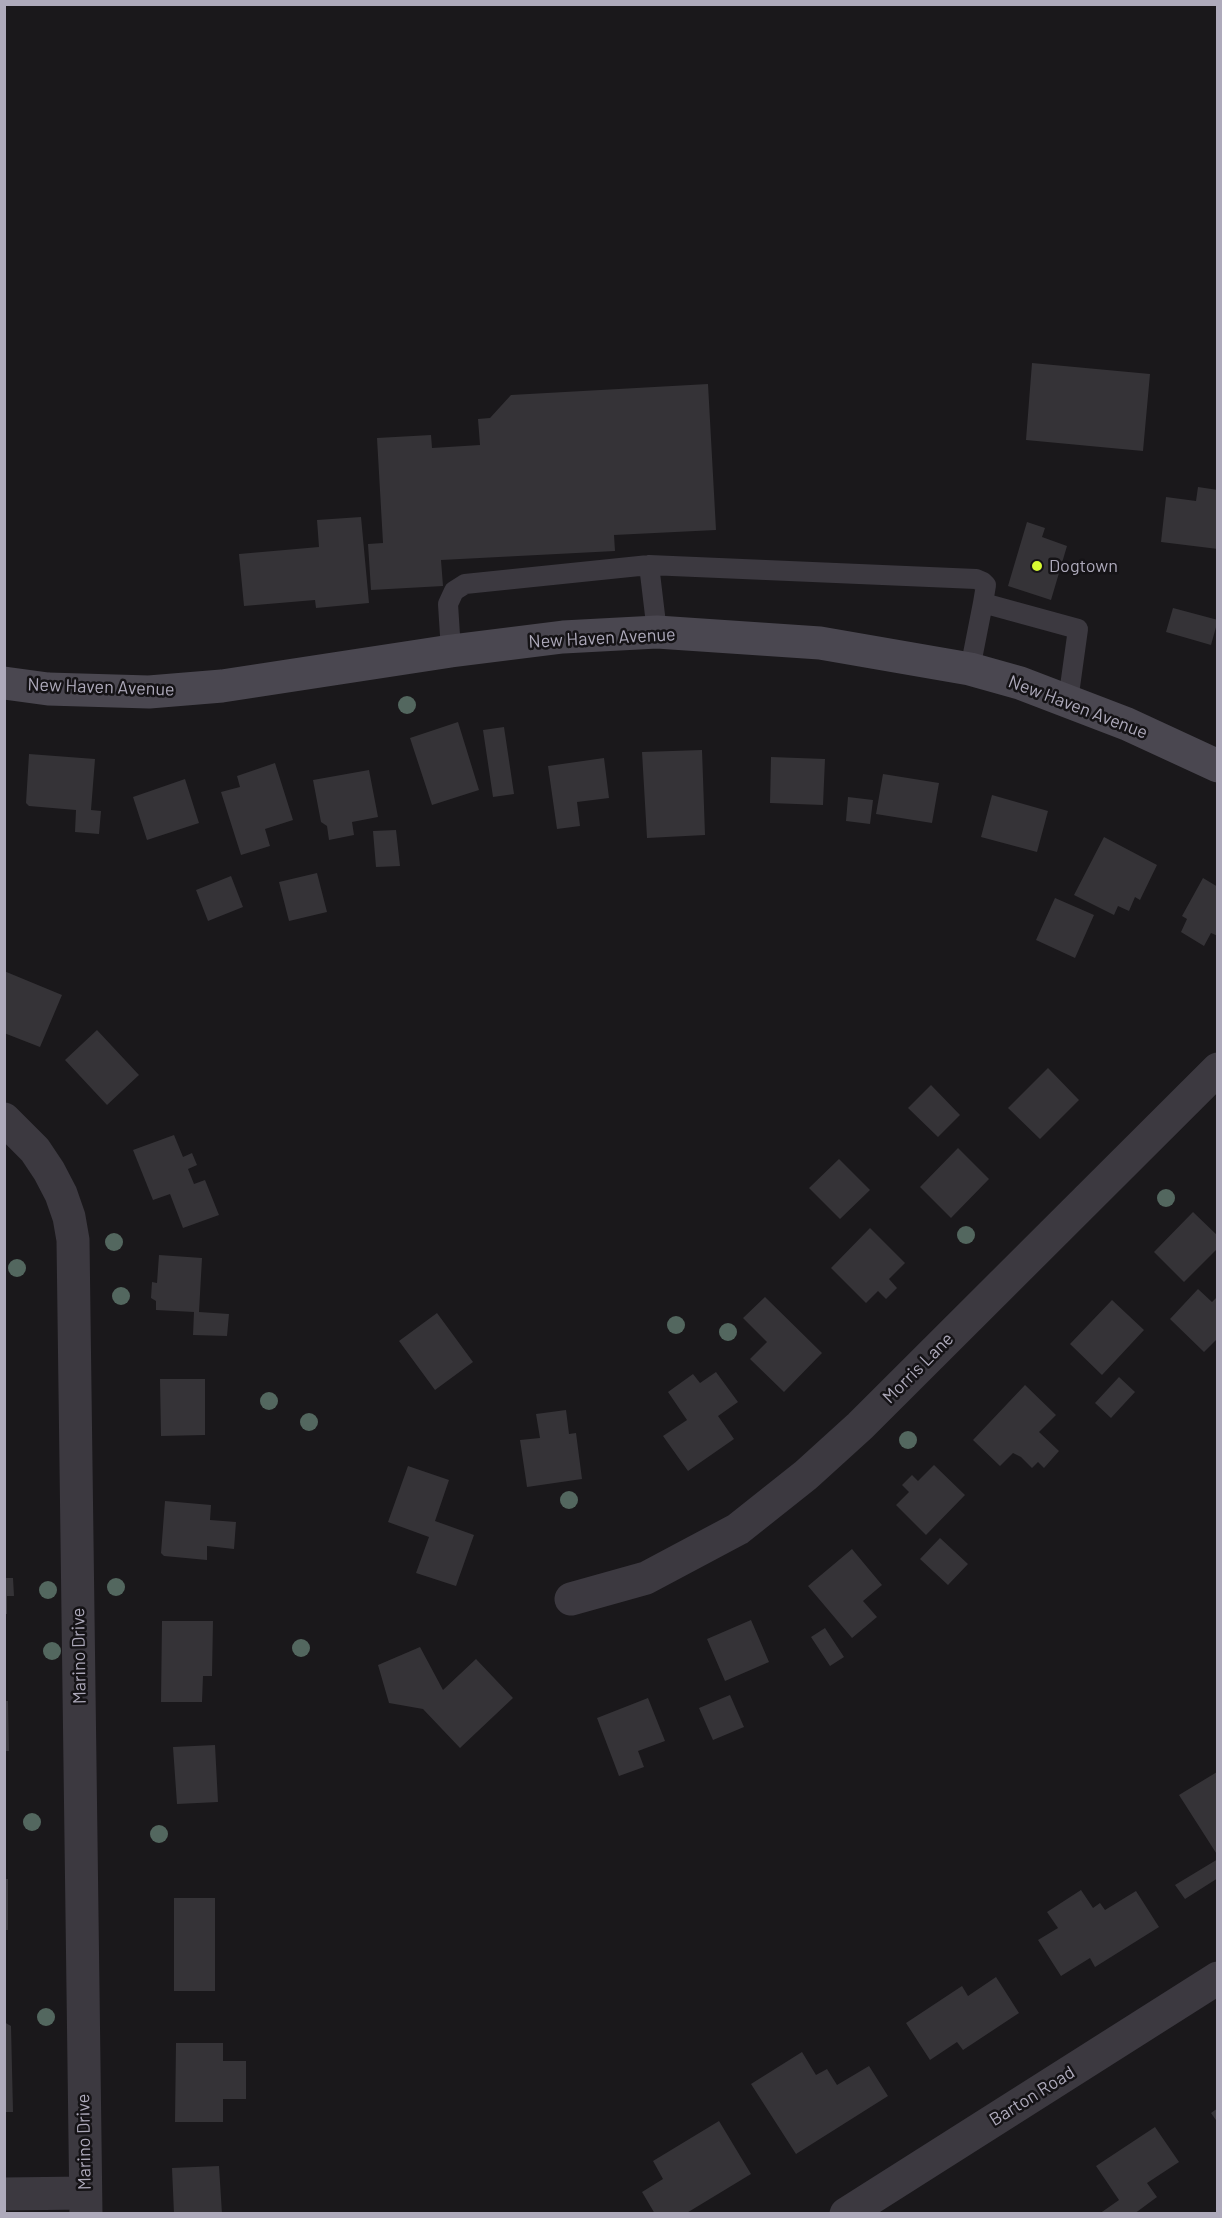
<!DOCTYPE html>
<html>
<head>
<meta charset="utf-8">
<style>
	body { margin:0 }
	#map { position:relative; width:1222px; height:2218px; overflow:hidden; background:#1a181b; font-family:Barlow,sans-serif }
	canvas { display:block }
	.frame { position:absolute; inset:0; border:6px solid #aeaabb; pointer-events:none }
</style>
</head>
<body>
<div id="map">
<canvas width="1222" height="2218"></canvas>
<div class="frame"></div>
</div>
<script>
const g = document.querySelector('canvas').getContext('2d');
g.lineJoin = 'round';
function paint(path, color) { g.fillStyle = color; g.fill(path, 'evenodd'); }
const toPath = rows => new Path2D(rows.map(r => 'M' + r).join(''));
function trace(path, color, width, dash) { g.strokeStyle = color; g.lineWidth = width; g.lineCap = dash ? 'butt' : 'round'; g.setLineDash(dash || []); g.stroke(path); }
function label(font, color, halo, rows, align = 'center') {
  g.font = font + ' Barlow,sans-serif'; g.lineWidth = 5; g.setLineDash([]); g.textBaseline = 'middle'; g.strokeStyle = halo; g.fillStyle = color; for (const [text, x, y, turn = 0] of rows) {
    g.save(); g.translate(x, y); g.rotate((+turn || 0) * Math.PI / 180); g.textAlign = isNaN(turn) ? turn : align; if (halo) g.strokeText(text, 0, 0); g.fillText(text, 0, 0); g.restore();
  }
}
const building = toPath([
	[1032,363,1150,374,1143,451,1026,440],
	[708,384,716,530,614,535,615,551,441,560,443,586,371,590,368,544,383,543,377,438,431,435,432,448,480,445,478,419,490,418,511,395],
	[1198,487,1218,490,1218,549,1161,542,1166,497,1196,501],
	[361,517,369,603,316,608,315,600,244,606,239,554,319,547,317,520],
	[1027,522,1045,528,1042,537,1067,546,1051,600,1008,586],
	[1173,608,1218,620,1211,645,1166,632],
	[458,722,479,790,432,805,410,738],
	[504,727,514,794,493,797,483,730],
	[702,750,705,835,647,838,642,752],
	[29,754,95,759,91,810,101,811,99,834,75,832,76,810,29,806,26,803],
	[771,757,825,759,823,805,770,803],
	[604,758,609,798,577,802,580,826,557,829,548,766],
	[275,763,293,820,265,829,270,846,241,855,221,792,240,787,237,776],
	[369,770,378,817,352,822,354,835,329,840,327,826,321,822,313,780],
	[883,774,939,783,932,823,876,814],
	[185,779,199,823,147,840,133,797],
	[992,795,1048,811,1037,852,981,837],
	[848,797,873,800,870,824,846,821],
	[396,830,400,866,376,867,373,831],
	[1104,837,1157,865,1140,900,1135,897,1129,911,1118,906,1114,915,1074,895],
	[317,873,327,912,289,921,279,882],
	[231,876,243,907,208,921,196,890],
	[1203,878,1218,887,1218,936,1211,933,1204,946,1181,932,1187,919,1182,916],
	[1055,898,1094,915,1075,958,1036,940],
	[4,971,62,995,40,1047,4,1033],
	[97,1030,139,1075,107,1105,65,1060],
	[1048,1068,1079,1100,1040,1139,1008,1108],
	[931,1085,960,1115,938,1137,908,1108],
	[174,1135,183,1157,192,1153,197,1165,188,1169,194,1184,205,1180,219,1215,183,1228,170,1194,153,1200,133,1150],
	[958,1148,989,1179,951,1218,920,1187],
	[839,1159,870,1190,840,1219,809,1188],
	[1193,1212,1218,1236,1218,1248,1184,1282,1154,1252],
	[870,1228,905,1263,889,1279,897,1288,886,1299,878,1291,866,1303,831,1268],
	[159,1255,202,1258,199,1312,229,1314,227,1336,193,1335,194,1312,156,1310,156,1301,151,1298,152,1282,157,1283],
	[1198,1289,1212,1302,1218,1296,1218,1338,1204,1352,1170,1319],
	[765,1297,822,1353,784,1392,750,1359,767,1342,743,1318],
	[1112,1300,1144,1330,1102,1375,1070,1344],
	[437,1313,473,1362,435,1390,399,1341],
	[716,1372,738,1402,718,1416,734,1439,688,1471,663,1436,687,1420,668,1392,693,1374,700,1383],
	[1119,1377,1135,1392,1111,1418,1095,1403],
	[160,1379,205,1379,205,1435,161,1436],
	[1025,1385,1056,1415,1039,1432,1059,1451,1044,1468,1038,1462,1032,1468,1021,1457,1013,1453,1000,1466,973,1440],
	[566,1410,569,1434,576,1433,582,1479,527,1487,520,1440,540,1438,536,1414],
	[934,1465,965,1495,926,1535,896,1505,909,1492,902,1485,912,1475,918,1481],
	[408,1466,449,1480,435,1521,474,1535,456,1586,416,1573,429,1537,388,1522],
	[165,1501,211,1505,210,1520,236,1522,234,1549,207,1546,207,1560,164,1556,161,1553],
	[940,1538,968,1564,948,1585,920,1559],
	[852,1549,882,1585,863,1601,877,1617,852,1638,808,1586],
	[4,1578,13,1578,14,1596,7,1596,7,1614,4,1614],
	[751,1620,769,1662,725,1681,707,1639],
	[162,1621,213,1621,212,1676,203,1676,202,1702,161,1702],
	[825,1628,844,1657,830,1666,811,1637],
	[420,1647,443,1690,476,1659,513,1698,460,1748,423,1709,389,1703,378,1665],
	[730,1695,744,1727,713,1740,699,1708],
	[648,1698,665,1741,638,1751,644,1767,619,1776,597,1718],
	[4,1701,8,1701,9,1751,4,1751],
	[215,1745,218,1802,177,1804,173,1747],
	[1217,1772,1218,1773,1218,1856,1179,1795],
	[1218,1859,1218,1878,1185,1899,1175,1885],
	[4,1879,8,1879,8,1930,4,1930],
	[1081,1890,1093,1908,1100,1903,1105,1910,1136,1891,1159,1927,1095,1967,1090,1958,1061,1976,1038,1940,1058,1928,1047,1912],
	[174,1898,215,1898,215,1991,174,1991],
	[996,1977,1019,2013,963,2050,957,2042,930,2060,906,2023,962,1986,968,1996],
	[4,2022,11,2026,13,2112,4,2112],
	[176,2043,223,2043,223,2061,246,2061,246,2099,223,2099,223,2122,175,2122],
	[802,2052,816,2075,827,2069,837,2085,869,2066,888,2096,796,2154,751,2084],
	[1218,2108,1218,2123,1211,2113],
	[719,2121,751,2174,685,2214,655,2214,642,2192,663,2179,653,2161],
	[1155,2127,1179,2162,1147,2183,1157,2197,1134,2214,1099,2214,1119,2200,1096,2166],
	[219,2166,222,2214,174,2214,172,2168]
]);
const lane = toPath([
	[649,565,657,632],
	[451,651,448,604,454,591,465,584,649,565,976,579,983,582,986,585,983,603],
	[970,669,983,603,1078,629,1068,701]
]);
const street = toPath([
	[4,1119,35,1150,49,1171,61,1194,69,1217,73,1240,86,2214],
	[571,1599,646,1578,738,1529,806,1475,860,1426,1218,1069],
	[4,2194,85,2193],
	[846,2214,1218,1978]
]);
const secondary = toPath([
	[4,683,48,689,149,692,222,686,451,651,563,637,657,632,820,643,970,669,1020,683,1127,724,1218,766]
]);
const trees = [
	[407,705],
	[1166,1198],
	[966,1235],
	[114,1242],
	[17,1268],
	[121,1296],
	[676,1325],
	[728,1332],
	[269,1401],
	[309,1422],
	[908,1440],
	[569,1500],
	[116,1587],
	[48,1590],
	[301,1648],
	[52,1651],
	[32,1822],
	[159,1834],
	[46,2017]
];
const markers = [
	[1037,566,6,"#d7fa32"]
];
const poiNames = [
	["Dogtown",1049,566]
];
const streetNames = [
	["New Haven Avenue",602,638,-3],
	["New Haven Avenue",101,687,2],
	["New Haven Avenue",1078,707,21],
	["Morris Lane",918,1368,-45],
	["Marino Drive",79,1656,-91],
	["Barton Road",1032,2096,-32],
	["Marino Drive",84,2142,-91]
];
paint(building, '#353337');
trace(lane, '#3c3940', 20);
trace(street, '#3c3940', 33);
trace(secondary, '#4a4750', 33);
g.fillStyle = '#53675f';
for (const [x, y] of trees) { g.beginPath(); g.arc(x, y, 9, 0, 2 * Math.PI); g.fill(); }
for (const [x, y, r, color] of markers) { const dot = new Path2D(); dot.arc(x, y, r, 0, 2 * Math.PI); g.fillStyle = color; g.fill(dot); trace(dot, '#151316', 2); }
label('18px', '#aeaabb', '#151316', poiNames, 'left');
label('18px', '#aeaabb', '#151316', streetNames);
</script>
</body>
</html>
